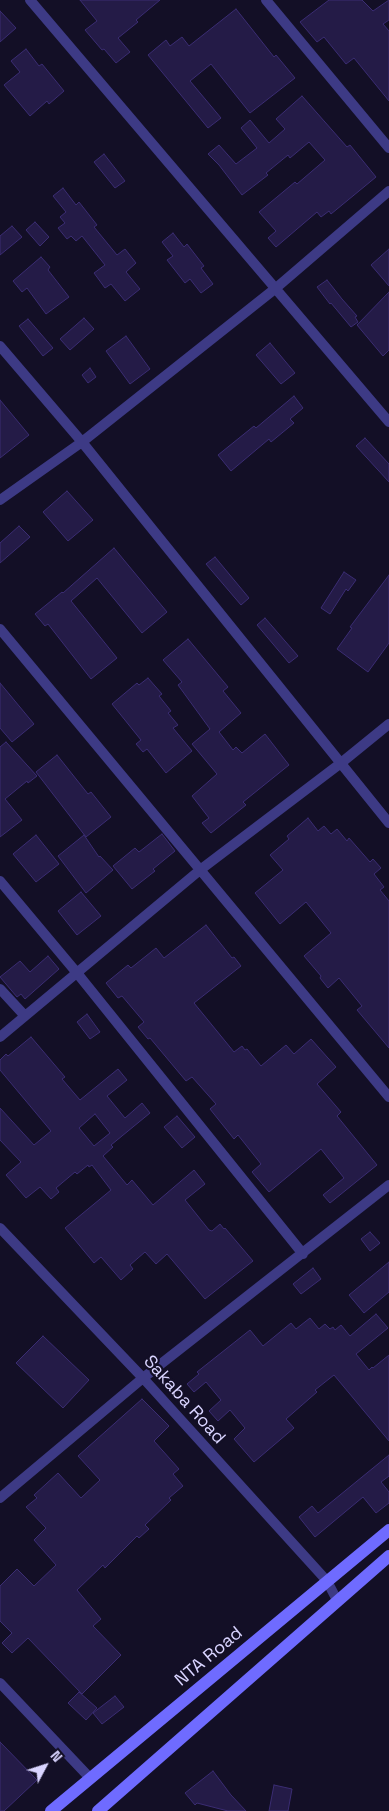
<!DOCTYPE html>
<html>
<head>
<meta charset="utf-8">
<style>
	body { margin:0 }
	#map { position:relative; width:389px; height:1811px; overflow:hidden; background:#130f26; font-family:"Space Grotesk",sans-serif }
	canvas { display:block }
	.north { position:absolute; left:20px; top:1741px; width:50px; height:50px; -webkit-text-stroke:4px #130f26; paint-order:stroke; rotate:50deg; font-size:14px; font-weight:700; line-height:20px; text-align:center; color:#d9d4ff }
	.north::after { content:''; display:block; margin:auto; width:18px; height:22px; background:#d9d4ff; clip-path:polygon(50% 0,100% 100%,50% 72%,0 100%) }
</style>
</head>
<body>
<div id="map">
<canvas width="389" height="1811"></canvas>
<div class="north">N</div>
</div>
<script>
const g = document.querySelector('canvas').getContext('2d');
g.lineJoin = 'round';
function paint(path, color) { g.fillStyle = color; g.fill(path, 'evenodd'); }
const toPath = rows => new Path2D(rows.map(r => 'M' + r).join(''));
function trace(path, color, width, dash) { g.strokeStyle = color; g.lineWidth = width; g.lineCap = dash ? 'butt' : 'round'; g.setLineDash(dash || []); g.stroke(path); }
function label(font, color, halo, rows, align = 'center') {
  g.font = font + ' "Space Grotesk",sans-serif'; g.lineWidth = 4.5; g.setLineDash([]); g.textBaseline = 'middle'; g.strokeStyle = halo; g.fillStyle = color; for (const [text, x, y, turn = 0] of rows) {
    g.save(); g.translate(x, y); g.rotate((+turn || 0) * Math.PI / 180); g.textAlign = isNaN(turn) ? turn : align; if (halo) g.strokeText(text, 0, 0); g.fillText(text, 0, 0); g.restore();
  }
}
const building = toPath([
	[80,0,160,0,136,20,138,22,118,38,130,52,116,63,104,49,102,50,85,30,97,21,80,0],
	[329,0,362,0,373,11,389,0,389,20,383,24,389,31,389,101,354,58,346,64,324,37,317,42,300,22,329,0],
	[236,9,274,57,276,55,295,78,250,113,211,64,190,81,221,118,208,128,148,55,166,40,170,46,182,37,189,46,236,9],
	[0,11,16,28,0,42,0,11],
	[26,49,39,66,42,64,64,91,49,104,47,101,30,116,4,85,20,72,11,61,26,49],
	[302,96,347,147,350,145,376,177,331,214,329,211,321,217,317,212,276,247,268,238,276,231,259,212,295,182,297,184,325,160,309,142,290,158,288,155,266,173,268,175,242,195,219,165,208,154,219,145,236,164,257,148,241,128,250,120,269,143,285,129,276,119,302,96],
	[104,154,125,181,115,188,94,162,104,154],
	[63,188,76,205,79,202,97,225,94,227,117,255,125,249,136,263,126,272,140,289,125,301,111,284,105,288,94,273,105,265,82,236,76,241,71,236,67,239,58,228,65,223,60,217,66,212,53,196,63,188],
	[35,222,49,237,40,246,26,230,35,222],
	[12,226,22,237,0,255,0,236,12,226],
	[173,233,184,247,187,244,204,266,201,268,213,284,201,293,190,279,185,283,167,260,173,256,162,242,173,233],
	[389,249,389,286,371,265,389,249],
	[41,257,50,267,48,270,69,297,46,314,27,288,22,292,13,281,41,257],
	[327,280,342,299,357,316,355,317,358,322,351,327,331,303,330,304,317,287,327,280],
	[389,292,389,350,383,356,357,325,389,292],
	[84,318,94,329,70,350,60,339,84,318],
	[28,319,53,348,43,356,19,326,28,319],
	[126,336,150,369,130,384,106,351,126,336],
	[270,343,295,373,281,384,256,355,270,343],
	[90,368,96,377,88,383,82,375,90,368],
	[294,396,303,408,290,419,294,423,271,442,269,439,231,471,218,455,254,426,256,428,294,396],
	[0,400,29,435,0,458,0,400],
	[365,438,389,464,389,482,356,446,365,438],
	[67,491,93,520,68,541,43,512,67,491],
	[19,526,30,537,0,563,0,543,19,526],
	[114,548,167,612,142,633,97,578,71,601,117,658,91,679,48,624,45,626,35,614,62,592,63,593,114,548],
	[215,557,249,598,241,605,206,564,215,557],
	[344,572,356,580,348,591,346,589,330,614,321,608,344,572],
	[389,575,389,643,368,672,337,649,352,628,350,627,389,575],
	[265,618,298,656,289,663,257,625,265,618],
	[188,639,228,687,223,691,241,713,219,732,233,750,236,747,242,753,265,734,289,765,243,802,246,805,211,833,202,823,209,818,192,796,217,774,192,744,210,729,178,685,182,682,163,660,188,639],
	[148,678,162,694,159,696,171,711,168,713,178,725,173,728,192,751,166,773,147,749,143,752,136,744,141,740,112,704,137,683,139,685,148,678],
	[0,683,34,724,12,742,0,728,0,683],
	[6,742,37,776,28,783,27,781,5,799,22,820,0,837,0,747,6,742],
	[57,755,88,794,91,792,111,817,86,837,36,772,57,755],
	[308,818,318,831,324,826,331,834,337,829,347,841,349,838,370,862,373,859,381,868,374,874,384,887,380,890,389,901,389,1048,357,1010,362,1006,339,978,328,988,320,978,321,976,304,956,331,933,306,902,280,924,255,893,283,870,270,855,289,839,287,836,308,818],
	[162,834,175,851,153,869,155,871,132,889,113,866,135,848,139,852,162,834],
	[36,835,59,864,36,882,13,854,36,835],
	[84,835,99,857,100,856,113,870,86,893,58,856,84,835],
	[81,892,101,916,77,935,58,911,81,892],
	[206,925,232,958,234,957,241,966,194,1003,234,1052,242,1046,245,1050,247,1049,261,1066,286,1045,294,1054,311,1039,336,1067,317,1084,341,1112,337,1116,377,1165,330,1203,323,1195,344,1178,321,1149,269,1192,252,1172,261,1164,238,1135,234,1139,210,1109,216,1104,192,1077,186,1081,150,1038,148,1039,138,1027,144,1022,122,996,118,998,106,983,128,965,131,968,156,948,164,958,206,925],
	[48,956,59,969,25,999,21,994,17,997,0,977,20,961,30,972,48,956],
	[87,1014,100,1032,90,1039,77,1022,87,1014],
	[31,1037,65,1077,62,1079,80,1100,118,1069,127,1080,107,1096,125,1118,142,1103,150,1113,111,1145,113,1147,103,1156,127,1185,132,1180,153,1205,194,1170,205,1184,185,1200,209,1230,212,1231,220,1224,224,1229,225,1228,253,1261,205,1299,167,1254,156,1264,145,1252,130,1265,133,1269,121,1280,101,1257,94,1263,65,1228,111,1190,92,1165,89,1167,88,1165,77,1174,75,1172,56,1188,59,1192,51,1199,40,1187,26,1198,6,1175,21,1162,0,1140,0,1108,34,1145,51,1131,0,1070,0,1060,6,1054,8,1056,31,1037],
	[95,1114,110,1133,94,1146,79,1128,95,1114],
	[177,1116,195,1137,182,1148,164,1127,177,1116],
	[370,1232,380,1243,370,1251,361,1239,370,1232],
	[389,1262,389,1292,364,1313,349,1295,389,1262],
	[313,1268,321,1279,301,1294,293,1284,313,1268],
	[376,1314,388,1328,356,1354,369,1370,372,1367,373,1368,389,1355,389,1441,334,1375,315,1390,317,1392,286,1419,294,1428,254,1462,234,1439,245,1428,230,1410,218,1421,209,1411,221,1400,206,1382,194,1392,187,1384,199,1374,197,1372,250,1330,263,1346,291,1323,296,1329,310,1318,319,1329,325,1324,330,1329,333,1327,335,1330,341,1325,350,1336,376,1314],
	[43,1336,89,1380,63,1408,16,1363,43,1336],
	[142,1399,169,1426,154,1441,179,1469,173,1474,183,1486,169,1498,171,1500,145,1525,149,1529,139,1538,137,1536,105,1568,103,1565,77,1590,101,1619,93,1626,121,1655,82,1694,28,1638,12,1653,2,1643,12,1633,0,1621,0,1586,17,1569,34,1586,56,1565,34,1540,46,1528,26,1507,37,1498,34,1495,58,1473,81,1498,100,1480,78,1456,142,1399],
	[389,1455,389,1476,381,1482,389,1492,389,1503,376,1513,363,1497,315,1537,299,1517,312,1506,318,1513,389,1455],
	[79,1692,97,1708,86,1720,68,1703,79,1692],
	[115,1696,124,1707,102,1724,93,1713,115,1696],
	[0,1742,37,1780,4,1811,0,1811,0,1742],
	[213,1771,231,1795,246,1811,228,1811,197,1803,195,1805,185,1793,213,1771],
	[274,1785,292,1789,288,1811,269,1811,274,1785]
]);
const street = toPath([
	[30,0,389,422],
	[266,0,389,148],
	[0,346,82,442,389,823],
	[0,500,82,442,276,288,389,191],
	[0,629,389,1097],
	[0,881,77,973,303,1254],
	[0,989,25,1016],
	[0,1037,200,870,341,763,389,724],
	[0,1228,143,1378,327,1581,337,1600],
	[0,1498,143,1378,389,1185],
	[0,1683,90,1778]
]);
const secondary = toPath([
	[51,1811,389,1530],
	[98,1811,389,1556]
]);
const streetNames = [
	["Sakaba Road",184,1400,48],
	["NTA Road",209,1657,-40]
];
paint(building, '#241b47');
trace(building, '#3b2d73', 1);
trace(street, '#3d3a85', 10);
trace(secondary, '#6f6bff', 12);
label('18px', '#d9d4ff', '#130f26', streetNames);
</script>
</body>
</html>
